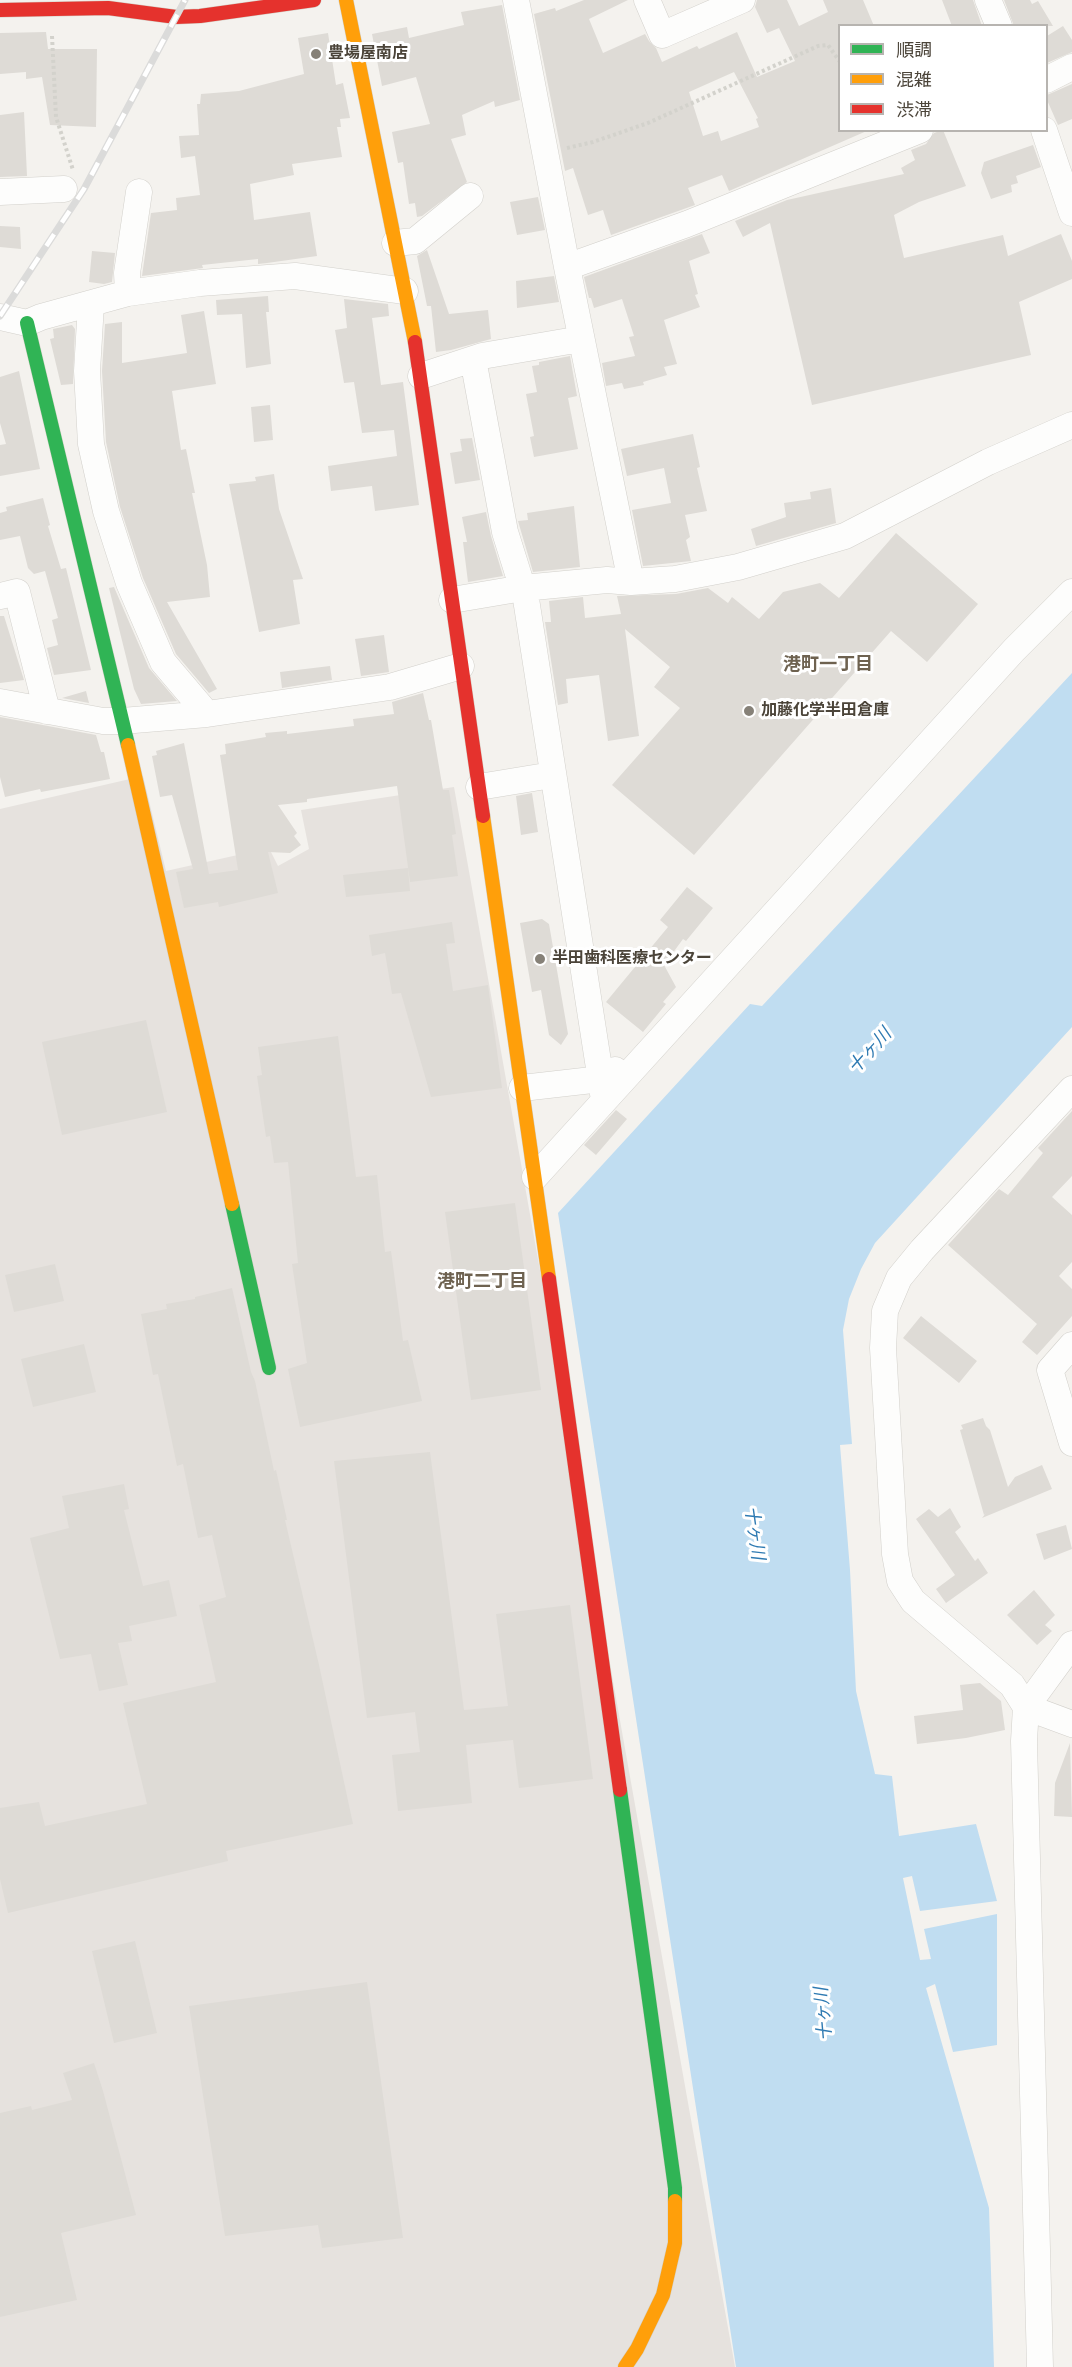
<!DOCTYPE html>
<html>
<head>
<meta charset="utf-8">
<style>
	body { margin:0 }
	#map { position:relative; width:1072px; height:2367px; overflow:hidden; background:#f4f2ee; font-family:"Source Sans 3","Noto Sans JP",sans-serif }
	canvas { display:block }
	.legend { position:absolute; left:838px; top:24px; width:210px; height:108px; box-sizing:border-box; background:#fff; border:2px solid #b7b4b0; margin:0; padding:8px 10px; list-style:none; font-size:18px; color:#4b4439 }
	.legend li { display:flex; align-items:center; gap:12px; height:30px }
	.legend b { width:30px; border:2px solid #b7b4b0 }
</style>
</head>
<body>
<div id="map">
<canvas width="1072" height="2367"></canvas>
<ul class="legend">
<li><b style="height:8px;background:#30b455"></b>順調</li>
<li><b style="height:8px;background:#ff9f0a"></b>混雑</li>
<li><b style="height:8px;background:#e5322d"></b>渋滞</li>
</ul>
</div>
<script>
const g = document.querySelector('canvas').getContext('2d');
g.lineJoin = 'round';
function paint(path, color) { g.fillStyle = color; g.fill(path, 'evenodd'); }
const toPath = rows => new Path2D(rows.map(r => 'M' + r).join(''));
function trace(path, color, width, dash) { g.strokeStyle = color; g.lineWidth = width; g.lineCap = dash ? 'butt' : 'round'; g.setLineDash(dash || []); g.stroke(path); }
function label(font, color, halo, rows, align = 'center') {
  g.font = font + ' "Source Sans 3","Noto Sans JP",sans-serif'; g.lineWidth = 6; g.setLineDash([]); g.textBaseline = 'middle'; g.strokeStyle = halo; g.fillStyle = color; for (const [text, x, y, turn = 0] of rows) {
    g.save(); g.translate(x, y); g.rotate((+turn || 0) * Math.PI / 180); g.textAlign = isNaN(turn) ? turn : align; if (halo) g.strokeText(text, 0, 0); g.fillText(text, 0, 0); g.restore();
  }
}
const industrial = toPath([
	[143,776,166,871,269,848,278,866,309,849,301,810,454,787,735,2367,0,2367,0,809]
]);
const water = toPath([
	[1072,673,1072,1027,875,1243,861,1269,849,1299,843,1330,852,1444,840,1445,850,1570,856,1691,875,1774,892,1776,899,1836,976,1824,997,1901,920,1911,912,1876,903,1878,920,1960,931,1959,924,1929,997,1914,997,2045,953,2052,935,1984,926,1988,989,2208,994,2367,736,2367,558,1213,750,1004,762,1006]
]);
const building = toPath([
	[584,0,628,0,589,19,603,53,645,34,649,41,656,48,662,62,697,46,699,49,737,32,757,77,795,61,779,28,767,33,755,7,757,0,787,0,799,26,828,12,823,0,863,0,874,26,840,26,840,130,869,130,729,191,722,175,688,188,695,205,611,235,603,210,588,215,573,168,565,171,534,14,555,8,556,11],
	[734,72,758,118,756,119,759,127,721,141,718,131,703,136,689,92],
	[942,0,973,0,982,26,952,26],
	[1004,0,1030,0,1032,4,1038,1,1053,26,1014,26],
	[502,5,520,100,495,107,494,101,462,115,466,135,451,139,467,182,422,216,417,217,415,203,409,204,403,162,398,163,392,132,430,124,416,77,382,86,372,34,407,27,409,38,464,25,461,12],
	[1063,26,1072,40,1072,52,1047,63,1047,36],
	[46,32,48,49,97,49,96,127,50,125,42,77,26,79,26,72,0,74,0,33],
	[328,33,336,85,343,83,350,118,340,119,341,127,337,127,342,157,292,164,294,175,250,184,254,220,310,212,317,256,267,263,258,264,258,259,202,265,203,268,142,276,151,213,177,210,176,198,200,195,195,156,181,158,179,136,199,135,197,104,200,104,201,94,239,91,304,74,298,38],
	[1072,84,1072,119,1058,125,1047,100,1047,95],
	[24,112,27,176,0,177,0,115],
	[943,130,966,186,919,202,894,215,904,258,1003,235,1008,256,1061,234,1072,261,1072,279,1019,302,1031,355,812,405,770,223,743,237,735,221,787,200,904,174,901,168,915,160,911,150,926,144,934,133],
	[1033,145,1041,167,1016,176,1018,183,1011,185,1012,192,991,199,981,173,984,162],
	[538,197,545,230,517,235,510,202],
	[0,226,20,227,21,249,0,247],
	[702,234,710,253,689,261,698,294,695,295,700,307,664,320,677,364,664,367,667,375,643,382,644,385,624,389,622,383,606,386,602,363,635,356,629,337,634,336,622,299,594,308,591,298,589,298,584,277],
	[427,250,449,314,488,310,491,339,451,350,436,352,431,306,427,306,417,256],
	[92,251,115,253,112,282,104,284,89,282],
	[554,276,559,302,517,308,516,281],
	[268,296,269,312,266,312,271,364,246,368,242,314,217,315,216,300],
	[344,299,388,304,389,316,372,318,381,385,403,382,419,505,375,511,372,486,331,491,328,466,397,456,394,430,362,433,354,382,344,383,335,330,347,328],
	[204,311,216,384,172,391,181,450,186,449,195,493,192,493,207,565,210,597,167,602,217,689,209,693,176,654,143,578,120,507,106,442,102,371,105,324,122,322,122,363,187,353,181,315],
	[72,325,75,329,73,384,61,385,50,339,54,338,53,329],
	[570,356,577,396,568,398,578,449,534,457,530,437,534,436,526,394,537,392,532,366,539,365,539,362],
	[19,371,40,469,0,476,0,445,6,444,0,423,0,377],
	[270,405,273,440,254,442,251,407],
	[693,434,700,467,697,468,707,511,685,515,690,537,686,540,691,561,643,566,632,510,671,503,664,468,627,476,621,449],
	[472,438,480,480,455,484,450,453,462,451,460,439],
	[274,474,279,509,303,579,293,580,300,624,259,632,229,484,256,481,255,477],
	[831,488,836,523,756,546,751,529,786,517,784,503,811,499,810,492],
	[43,498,50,525,48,526,61,569,66,568,91,670,54,675,47,648,58,645,52,620,58,618,45,571,34,574,28,568,20,536,0,540,0,513,7,511,6,507],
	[574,506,580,567,533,572,518,521,528,520,527,513],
	[486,512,491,536,503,576,468,582,463,542,467,542,462,517],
	[896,533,978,604,927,662,891,631,694,855,612,785,680,708,654,687,670,667,625,629,639,736,608,741,599,675,566,679,568,703,558,705,545,622,551,622,549,601,583,597,585,618,621,614,617,596,676,594,708,588,728,603,732,597,759,619,783,592,820,583,839,598],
	[114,587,149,668,177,701,141,704,134,689,109,588],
	[0,616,4,616,24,680,0,683],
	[384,635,389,672,361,676,355,639],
	[330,666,332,680,282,688,280,672],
	[86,691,89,703,62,698],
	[423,693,429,720,431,720,443,790,449,790,456,834,452,835,458,876,410,882,397,786,307,799,307,802,278,805,297,833,294,836,301,845,290,853,268,852,278,893,219,907,218,902,184,908,176,872,193,869,172,795,160,797,152,756,157,755,156,751,184,743,209,874,238,870,220,755,226,754,225,744,266,737,265,733,287,731,287,734,354,726,353,719,394,714,392,702],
	[0,717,96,735,101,752,104,752,110,779,41,792,40,789,5,797,0,777],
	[532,793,538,832,521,835,516,796],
	[408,868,410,891,346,897,343,875],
	[687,887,713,908,686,941,683,939,664,965,676,987,663,1002,666,1004,643,1032,606,1002,668,927,660,920],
	[542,919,549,924,568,1034,561,1045,549,1035,541,990,532,992,520,923],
	[452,922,455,943,446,944,453,991,488,985,502,1088,431,1097,401,993,392,994,385,953,372,956,369,935],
	[146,1020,167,1112,62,1135,42,1042],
	[338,1036,356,1177,377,1175,385,1252,391,1251,403,1341,408,1340,422,1401,300,1427,288,1369,307,1363,292,1264,298,1263,288,1162,274,1163,270,1136,266,1137,257,1076,262,1075,258,1047],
	[616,1110,627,1119,596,1155,584,1145],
	[1072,1111,1072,1176,1052,1197,1072,1215,1072,1262,1059,1276,1072,1289,1072,1316,1037,1355,1022,1342,1037,1324,948,1245,999,1189,1008,1195,1043,1153,1038,1148],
	[515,1203,541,1390,471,1400,445,1212],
	[55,1264,64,1301,14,1312,5,1275],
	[232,1288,251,1372,255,1381,274,1471,276,1470,287,1520,285,1520,319,1665,353,1824,226,1851,228,1861,8,1913,0,1879,0,1808,39,1802,45,1826,147,1804,123,1703,216,1682,199,1605,226,1597,212,1535,198,1538,183,1464,177,1466,158,1374,153,1375,141,1314,167,1309,166,1304,195,1299,195,1297],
	[921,1316,977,1361,959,1383,903,1338],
	[84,1344,96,1392,33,1407,21,1359],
	[983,1418,986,1426,990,1430,1008,1487,1015,1477,1042,1465,1052,1489,982,1518,986,1513,984,1515,960,1430,963,1429,961,1425],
	[430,1452,464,1710,508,1706,496,1614,570,1605,593,1779,519,1788,513,1740,466,1745,472,1803,398,1811,392,1755,420,1752,415,1712,367,1718,334,1461],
	[124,1484,129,1509,124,1510,143,1586,169,1580,177,1616,129,1626,132,1641,118,1643,128,1685,99,1691,91,1654,60,1659,30,1538,69,1528,62,1496],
	[950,1508,961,1527,955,1532,975,1561,978,1558,988,1573,946,1603,936,1589,955,1575,916,1519,929,1509,938,1517],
	[1066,1525,1072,1549,1044,1560,1036,1534],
	[1034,1590,1055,1615,1045,1625,1052,1631,1037,1645,1007,1615],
	[980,1683,1001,1701,1005,1730,966,1738,917,1744,914,1716,963,1710,960,1685],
	[1070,1743,1072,1817,1054,1816,1055,1783],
	[135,1941,157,2033,114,2043,92,1951],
	[367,1982,403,2238,322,2248,318,2225,225,2236,189,2006],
	[94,2063,103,2091,136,2215,61,2233,77,2300,0,2317,0,2113,31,2106,32,2110,72,2100,63,2073]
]);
const path = toPath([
	[52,36,56,117,73,170],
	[567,148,593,142,648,123,818,46,828,45,840,62]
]);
const street = toPath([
	[516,0,567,267,631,582],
	[647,0,662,35,742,0],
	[988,0,999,26],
	[1046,80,1072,67],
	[1044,130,1072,213],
	[0,192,64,189],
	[395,243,415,241,470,196],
	[567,267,687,224,920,130],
	[128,293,127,273,139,192],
	[91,304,87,371,91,444,106,511,129,583,163,662,207,714],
	[0,317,27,323,41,317,128,293,200,283,295,276,405,291],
	[473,359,505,532,526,599,604,1100],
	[421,376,482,356,581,339],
	[0,596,17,592,47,711],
	[452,600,523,588,607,580,631,582,675,579,738,567,845,536,988,462,1072,425],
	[0,702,103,721,122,721,207,714,390,687,461,666],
	[479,787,552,775],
	[522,1088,601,1079,615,1070],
	[1072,1089,922,1250,899,1278,885,1311,883,1348,895,1554,900,1581,913,1601,1012,1685,1026,1707,1072,1724],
	[535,1177,1014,650,1072,592],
	[1072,1345,1050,1370,1072,1443],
	[1040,2367,1024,1741,1026,1707,1072,1644]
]);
const fast = toPath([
	[27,323,128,745],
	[232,1204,269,1368],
	[620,1790,675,2188,675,2201]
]);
const slow = toPath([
	[346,0,415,342],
	[128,745,232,1204],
	[483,816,549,1279],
	[625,2367,637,2349,663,2295,675,2243,675,2201]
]);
const jam = toPath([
	[0,10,108,8,176,17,200,16,314,0],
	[415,342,483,816],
	[549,1279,620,1790]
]);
const rail = toPath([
	[0,316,84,189,185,0]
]);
const markers = [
	[316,54,6,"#868178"],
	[749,711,6,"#868178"],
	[540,959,6,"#868178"]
];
const poiNames = [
	["豊場屋南店",328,54],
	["加藤化学半田倉庫",761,711],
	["半田歯科医療センター",552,959]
];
const neighbourhoodNames = [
	["港町一丁目",828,666],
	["港町二丁目",482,1283]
];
const waterNames = [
	["十ヶ川",871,1052,-48],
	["十ヶ川",753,1533,82],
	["十ヶ川",825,2014,-95]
];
paint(industrial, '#e6e2de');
paint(water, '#c0ddf1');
paint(building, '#dedbd6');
trace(street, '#d2d0cb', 27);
trace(fast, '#d3cfc5', 15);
trace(slow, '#d3cfc5', 15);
trace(jam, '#d3cfc5', 15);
trace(path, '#d3d2cc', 4, [3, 3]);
trace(street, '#fdfdfc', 26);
trace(fast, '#30b455', 14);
trace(slow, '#ff9f0a', 14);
trace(jam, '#e5322d', 14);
trace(rail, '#dbdbda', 7);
trace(rail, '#fff', 4.5, [14]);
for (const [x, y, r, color] of markers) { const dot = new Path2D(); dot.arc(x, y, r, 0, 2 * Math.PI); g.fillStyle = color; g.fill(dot); trace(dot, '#fff', 2); }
label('bold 16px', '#4b4439', '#fff', poiNames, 'left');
label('bold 18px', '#6e6250', '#fff', neighbourhoodNames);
label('italic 18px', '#2e7ab2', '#fff', waterNames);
</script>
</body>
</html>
